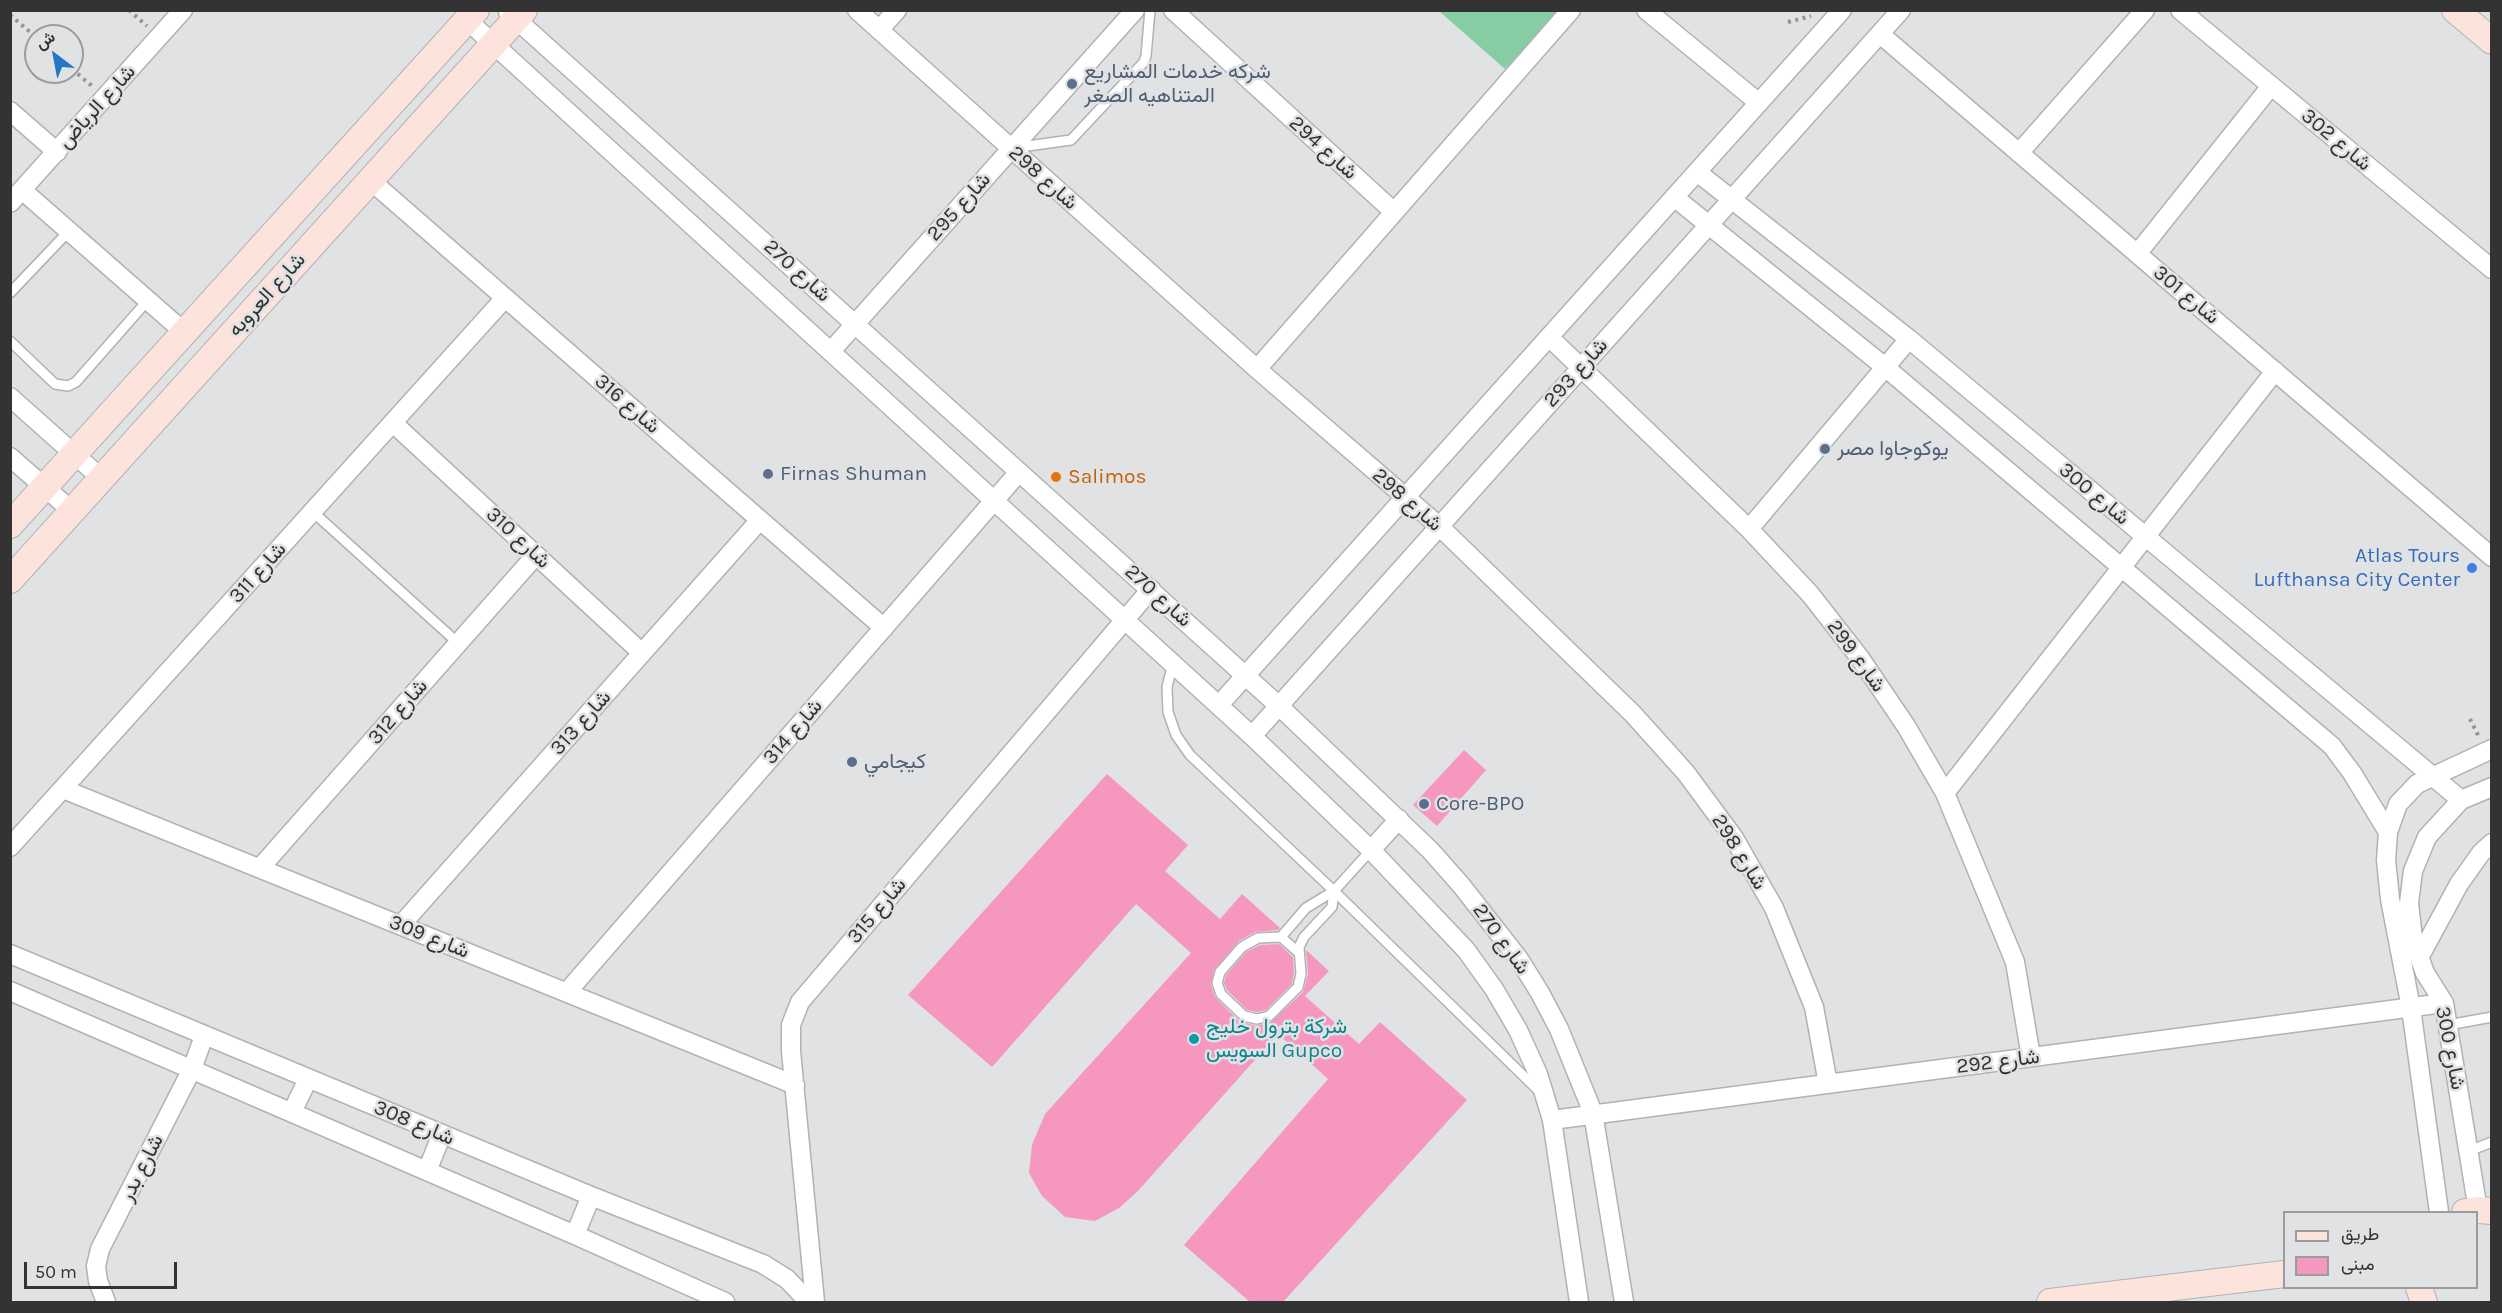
<!DOCTYPE html>
<html>
<head>
<meta charset="utf-8">
<style>
	body { margin:0 }
	#map { position:relative; width:2502px; height:1313px; overflow:hidden; background:#e0e2e4; font-family:Karla,Vazirmatn,sans-serif }
	canvas { display:block }
	.frame { position:absolute; inset:0; border:12px solid #333334; pointer-events:none }
	.legend { position:absolute; left:2283px; top:1211px; width:195px; height:78px; box-sizing:border-box; background:#e0e2e4; border:2px solid #9b9c9e; margin:0; padding:8px 10px; list-style:none; font-size:18px; color:#333334 }
	.legend li { display:flex; align-items:center; gap:12px; height:30px }
	.legend b { width:30px; border:2px solid #9b9c9e }
	.north { position:absolute; left:24px; top:24px; width:60px; height:60px; box-sizing:border-box; background:#e0e2e4; border:2px solid #9b9c9e; border-radius:50%; rotate:328deg; font-size:16px; font-weight:700; line-height:24px; text-align:center; color:#333334 }
	.north::after { content:''; display:block; margin:auto; width:21px; height:27px; background:#2477c6; clip-path:polygon(50% 0,100% 100%,50% 72%,0 100%) }
	.scale { position:absolute; left:24px; top:1262px; width:153px; height:27px; box-sizing:border-box; border:3px solid #333334; border-top:0; padding-left:8px; font-size:18px; line-height:21px; white-space:nowrap; color:#333334; -webkit-text-stroke:4px #e0e2e4; paint-order:stroke }
</style>
</head>
<body>
<div id="map">
<canvas width="2502" height="1313"></canvas>
<div class="frame"></div>
<ul class="legend">
<li><b style="height:8px;background:#fce4dd"></b>طريق</li>
<li><b style="height:16px;background:#f697c0"></b>مبنى</li>
</ul>
<div class="north">ش</div>
<div class="scale">50 m</div>
</div>
<script>
const g = document.querySelector('canvas').getContext('2d');
g.lineJoin = 'round';
function paint(path, color) { g.fillStyle = color; g.fill(path, 'evenodd'); }
const toPath = rows => new Path2D(rows.map(r => 'M' + r).join(''));
function trace(path, color, width, dash) { g.strokeStyle = color; g.lineWidth = width; g.lineCap = dash ? 'butt' : 'round'; g.setLineDash(dash || []); g.stroke(path); }
function label(font, color, halo, rows, align = 'center') {
  g.font = font + ' Karla,Vazirmatn,sans-serif'; g.lineWidth = 5; g.setLineDash([]); g.textBaseline = 'middle'; g.strokeStyle = halo; g.fillStyle = color; for (const [text, x, y, turn = 0] of rows) {
    g.save(); g.translate(x, y); g.rotate((+turn || 0) * Math.PI / 180); g.textAlign = isNaN(turn) ? turn : align; if (halo) g.strokeText(text, 0, 0); g.fillText(text, 0, 0); g.restore();
  }
}
const green = toPath([
	[1439,11,1558,11,1505,69]
]);
const building = toPath([
	[1464,750,1486,770,1437,826,1413,805],
	[1107,774,1188,845,1165,871,1220,919,1242,894,1280,928,1278,930,1255,932,1239,941,1214,970,1211,985,1215,997,1239,1021,1256,1026,1271,1022,1303,992,1308,974,1306,950,1329,971,1305,996,1359,1044,1380,1022,1467,1100,1283,1302,1250,1302,1184,1245,1328,1079,1278,1034,1137,1192,1119,1208,1095,1221,1065,1217,1042,1196,1029,1173,1032,1145,1045,1114,1191,953,1136,904,992,1067,908,995],
	[1279,944,1293,957,1294,973,1292,984,1266,1010,1257,1012,1247,1010,1227,990,1224,983,1226,975,1246,952,1260,945]
]);
const path = toPath([
	[129,10,147,26],
	[10,15,36,37],
	[1788,22,1811,16],
	[72,69,92,86],
	[2470,719,2479,737]
]);
const lane = toPath([
	[1013,148,1071,140,1144,62,1146,56,1150,10],
	[10,293,69,231],
	[10,341,55,384,68,386,76,382,148,300],
	[313,512,458,643],
	[1173,663,1167,687,1168,712,1176,735,1190,755,1334,891,1539,1091],
	[1334,891,1332,907,1304,937,1299,947,1301,974,1298,987,1269,1016,1257,1019,1244,1016,1221,994,1217,983,1220,972,1242,947,1258,938,1281,937,1306,908,1334,891],
	[1334,891,1371,850],
	[1281,937,1298,952],
	[2448,1025,2492,1017],
	[2469,1151,2492,1142]
]);
const street = toPath([
	[857,10,1257,369,1439,526,1633,714,1686,773,1734,838,1774,908,1814,1007,1828,1084],
	[1173,10,1394,212],
	[1646,10,1759,103],
	[2180,10,2492,269],
	[508,12,1279,706,1430,850,1461,885,1519,959,1540,993,1559,1029,1593,1113,1624,1302],
	[467,20,1252,736,1371,850,1466,950,1494,989,1518,1030,1538,1074,1552,1120,1579,1302],
	[879,30,897,10],
	[1880,34,2492,557],
	[10,111,57,152],
	[2019,153,2145,10],
	[1697,172,1909,339,2461,800],
	[370,180,884,628],
	[22,190,184,332],
	[1674,197,1885,367,2332,746,2352,773,2388,832],
	[10,203,183,10],
	[2137,254,2271,86],
	[1549,337,1749,529,1810,594,1860,658,1906,726,1945,793,2015,962,2031,1057],
	[831,351,1135,10],
	[1257,369,1571,10],
	[10,397,101,478],
	[393,423,642,653],
	[10,457,72,511],
	[1749,529,1909,339],
	[1219,705,1842,10],
	[1252,736,1901,10],
	[63,789,795,1085],
	[1945,793,2275,371],
	[10,847,505,298],
	[1371,850,1399,819],
	[260,868,536,555],
	[401,925,760,520],
	[10,954,591,1196,763,1264,787,1279,809,1302],
	[2420,956,2459,884,2481,853,2492,843],
	[10,991,575,1235,725,1302],
	[567,992,1019,472],
	[292,1112,308,1079],
	[1552,1120,2444,1003],
	[427,1171,442,1134],
	[2478,1210,2444,1003,2425,973,2413,939,2409,903,2413,871,2427,837,2461,800,2492,787],
	[2439,1212,2411,1008,2390,899,2386,860,2388,832,2398,804,2417,784,2492,749],
	[575,1235,591,1196],
	[106,1302,98,1281,96,1266,100,1249,192,1069,204,1036],
	[815,1302,791,1051,791,1025,800,1002,1151,589]
]);
const secondary = toPath([
	[2455,10,2492,41],
	[10,525,476,10],
	[10,580,524,10],
	[2465,1212,2478,1210,2492,1211],
	[2419,1288,2424,1302],
	[2050,1302,2284,1274]
]);
const markers = [
	[1072,84,6,"#5c6f8a"],
	[1825,449,6,"#5c6f8a"],
	[768,474,6,"#5c6f8a"],
	[1056,477,6,"#e8710a"],
	[2472,568,6,"#3f7fe0"],
	[852,762,6,"#5c6f8a"],
	[1424,804,6,"#5c6f8a"],
	[1194,1039,6,"#0f9aa8"]
];
const serviceNames = [
	["شركه خدمات المشاريع",1084,72],
	["المتناهيه الصغر",1084,96],
	["يوكوجاوا مصر",1837,449],
	["Firnas Shuman",780,474],
	["كيجامي",864,762],
	["Core-BPO",1436,804]
];
const streetNames = [
	["شارع الرياض",97,107,-48],
	["شارع 302",2336,140,40],
	["شارع 294",1323,148,42],
	["شارع 298",1043,178,42],
	["شارع 295",959,207,-48],
	["شارع 270",797,271,42],
	["شارع العروبه",267,295,-48],
	["شارع 301",2186,295,40],
	["شارع 293",1576,373,-48],
	["شارع 316",627,404,41],
	["شارع 300",2094,494,40],
	["شارع 298",1407,500,41],
	["شارع 310",518,538,43],
	["شارع 311",258,573,-48],
	["شارع 270",1158,596,42],
	["شارع 299",1856,656,54],
	["شارع 312",398,712,-49],
	["شارع 313",581,723,-48],
	["شارع 314",793,732,-49],
	["شارع 298",1739,852,58],
	["شارع 315",877,911,-50],
	["شارع 309",429,937,22],
	["شارع 270",1501,939,54],
	["شارع 300",2450,1048,79],
	["شارع 292",1998,1062,-7],
	["شارع 308",414,1123,23],
	["شارع بدر",142,1168,-63]
];
const foodNames = [
	["Salimos",1068,477]
];
const shopNames = [
	["Atlas Tours",2460,556],
	["Lufthansa City Center",2460,580]
];
const cultureNames = [
	["شركة بترول خليج",1206,1027],
	["السويس Gupco",1206,1051]
];
paint(green, '#87cda3');
paint(building, '#f697c0');
trace(lane, '#b0b2b4', 12);
trace(street, '#b0b2b4', 21);
trace(secondary, '#b0b2b4', 28);
trace(path, '#939495', 4, [3, 4.5]);
trace(lane, '#fff', 9);
trace(street, '#fff', 18);
trace(secondary, '#fce4dd', 26);
for (const [x, y, r, color] of markers) { const dot = new Path2D(); dot.arc(x, y, r, 0, 2 * Math.PI); g.fillStyle = color; g.fill(dot); trace(dot, '#e0e2e4', 2); }
label('21px', '#4e5e75', '#e0e2e4', serviceNames, 'left');
label('21px', '#333334', '#e0e2e4', streetNames);
label('21px', '#c56008', '#e0e2e4', foodNames, 'left');
label('21px', '#366cbe', '#e0e2e4', shopNames, 'right');
label('21px', '#0d838f', '#e0e2e4', cultureNames, 'left');
</script>
</body>
</html>
